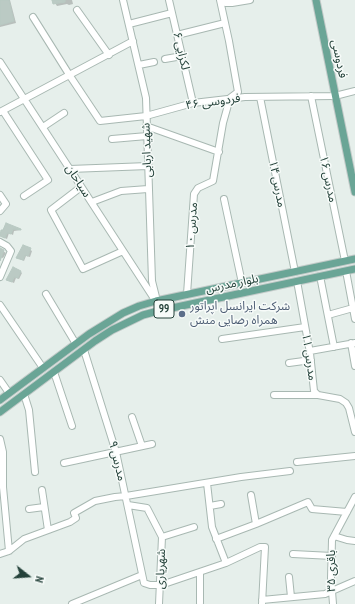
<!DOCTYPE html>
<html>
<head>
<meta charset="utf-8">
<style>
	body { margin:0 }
	#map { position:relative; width:355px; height:604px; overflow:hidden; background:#e6efeb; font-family:"PT Sans Narrow",sans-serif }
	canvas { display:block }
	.north { position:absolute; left:8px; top:556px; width:40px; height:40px; -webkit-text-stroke:3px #f7fbf9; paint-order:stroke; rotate:107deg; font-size:11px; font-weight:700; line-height:16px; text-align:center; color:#24423a }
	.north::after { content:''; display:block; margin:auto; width:14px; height:18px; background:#24423a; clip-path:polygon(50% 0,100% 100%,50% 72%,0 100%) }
</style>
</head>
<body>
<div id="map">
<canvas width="355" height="604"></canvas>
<div class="north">N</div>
</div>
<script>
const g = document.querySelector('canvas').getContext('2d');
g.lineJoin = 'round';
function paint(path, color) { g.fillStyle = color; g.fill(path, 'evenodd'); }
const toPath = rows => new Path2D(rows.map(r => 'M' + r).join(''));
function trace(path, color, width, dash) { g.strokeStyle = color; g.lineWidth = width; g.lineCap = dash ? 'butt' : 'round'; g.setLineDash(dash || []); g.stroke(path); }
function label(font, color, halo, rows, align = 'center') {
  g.font = font + ' "PT Sans Narrow","Noto Sans Arabic",sans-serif'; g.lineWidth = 3; g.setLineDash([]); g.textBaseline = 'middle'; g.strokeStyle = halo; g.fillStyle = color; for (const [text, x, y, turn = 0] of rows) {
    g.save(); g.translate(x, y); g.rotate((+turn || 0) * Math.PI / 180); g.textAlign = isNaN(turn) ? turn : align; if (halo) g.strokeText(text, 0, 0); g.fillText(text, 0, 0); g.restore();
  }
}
const shadow = toPath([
	[0,0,10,0,16,23,0,27],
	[53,0,72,0,73,4,69,5,67,4,57,6],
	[6,224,21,230,14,231,13,235,9,233,7,239,2,237,0,235],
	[24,246,32,251,30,257,26,256,24,261,18,258],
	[0,249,6,253,3,258,0,257],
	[20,271,22,273,19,279,16,278,14,283,7,280]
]);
const building = toPath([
	[0,0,9,0,14,21,0,25,0,0],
	[52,0,65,0,65,2,53,4,52,0],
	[6,223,21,229,21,230,13,229,11,234,7,233,5,238,0,236,1,230,3,230,6,223],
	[23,245,31,248,28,256,25,255,23,260,16,258,23,245],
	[0,248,4,250,0,261,0,248],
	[13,267,21,271,18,278,14,277,12,282,6,280,13,267]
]);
const minor = toPath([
	[123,0,146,98,152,281,157,301],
	[169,0,193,103],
	[222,0,226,3,232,3,250,0],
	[77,10,109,55],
	[33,17,70,76,100,121,146,116,193,103,245,97,335,96,355,91],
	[129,24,172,13],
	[177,35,225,23],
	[165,59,182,56],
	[0,62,155,300],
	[139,65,154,62],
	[311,96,345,261],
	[260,97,295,272],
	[3,111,48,180,24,196],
	[0,112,133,41],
	[146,126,219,152],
	[43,127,64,113],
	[112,139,147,136],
	[70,169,148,166],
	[81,187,51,210,83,269,123,251],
	[0,195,6,204,0,211],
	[224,199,242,283],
	[92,202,121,191,148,189],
	[0,242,7,246,11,251,0,277],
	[346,271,355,319],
	[320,276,334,347],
	[297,281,310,353,314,391,318,395,340,399,346,403,349,408,355,432],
	[46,294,76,344],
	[187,294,194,194,198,188,213,181,223,123,230,98,238,92,229,41,220,0],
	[0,305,43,368],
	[328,315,353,308],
	[222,339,305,327],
	[351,343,355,366],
	[84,350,116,452,144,583,150,585,161,585,226,563,260,547,265,547,262,604],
	[310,351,355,343],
	[289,363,311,360],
	[54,372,72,426],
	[0,380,9,393],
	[24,394,29,410,35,472],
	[274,395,319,395],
	[132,417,142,446],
	[0,439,3,452,3,487],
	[297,462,355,456],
	[64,463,152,444],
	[207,483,212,527,226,563],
	[0,485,3,487,9,551,0,554],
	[42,490,48,530],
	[251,495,256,524],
	[128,505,147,508,162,537,159,604],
	[210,506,221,504],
	[29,509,44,507],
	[334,536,347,540,355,541],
	[162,537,194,527],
	[216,539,256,524,308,502,312,509,347,512],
	[9,551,24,539,70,522,76,518,74,513,95,501,115,497,126,496,241,477,290,471],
	[293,554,332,556],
	[200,572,200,603],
	[289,577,291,597],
	[262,600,325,594,355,581],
	[72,604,142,575],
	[333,604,331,578,332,540,355,497]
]);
const major = toPath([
	[316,0,355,192],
	[0,400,89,334,123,313,139,306,156,301,355,259],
	[0,412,95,341,112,330,143,315,158,311,355,269]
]);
const markers = [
	[182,314,4,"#5c6f8a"]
];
const shields = [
	[164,309,20]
];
const shieldNames = [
	["99",164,309]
];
const streetNames = [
	["لکزایی ۶",181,51,77],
	["فردوسی",339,59,78],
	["فردوسی ۴۶",213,102,-8],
	["شهید اربابی",147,150,-92],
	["مدرس ۱۶",328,179,78],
	["سیاحان",78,181,57],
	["مدرس ۱۴",277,184,79],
	["مدرس ۱۰",192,226,-86],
	["بلوار مدرس",232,284,-12],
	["مدرس ۱۱",309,357,82],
	["مدرس ۹",117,461,76],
	["شهریاری",161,569,-88],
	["باقری ۳۵",332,571,-90]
];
const serviceNames = [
	["شرکت ایرانسل اپراتور",190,307],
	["همراه رضایی منش",190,321]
];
paint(shadow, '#0003');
paint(building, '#bbcac4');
trace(building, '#b8c9c2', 1);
trace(minor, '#a8b8b2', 8);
trace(major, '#c2cac8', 9);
trace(minor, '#fff', 6);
trace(major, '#6aa596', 7);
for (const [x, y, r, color] of markers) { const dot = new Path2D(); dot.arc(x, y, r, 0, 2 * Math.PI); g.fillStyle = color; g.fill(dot); trace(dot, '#f7fbf9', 1.5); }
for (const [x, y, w] of shields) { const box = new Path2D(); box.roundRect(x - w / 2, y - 9, w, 18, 3); g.fillStyle = '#f7fbf9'; g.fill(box); trace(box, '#24423a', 1); }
label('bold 11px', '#24423a', null, shieldNames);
label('12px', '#24423a', '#f7fbf9', streetNames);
label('12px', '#4e5e75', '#f7fbf9', serviceNames, 'left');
</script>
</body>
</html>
